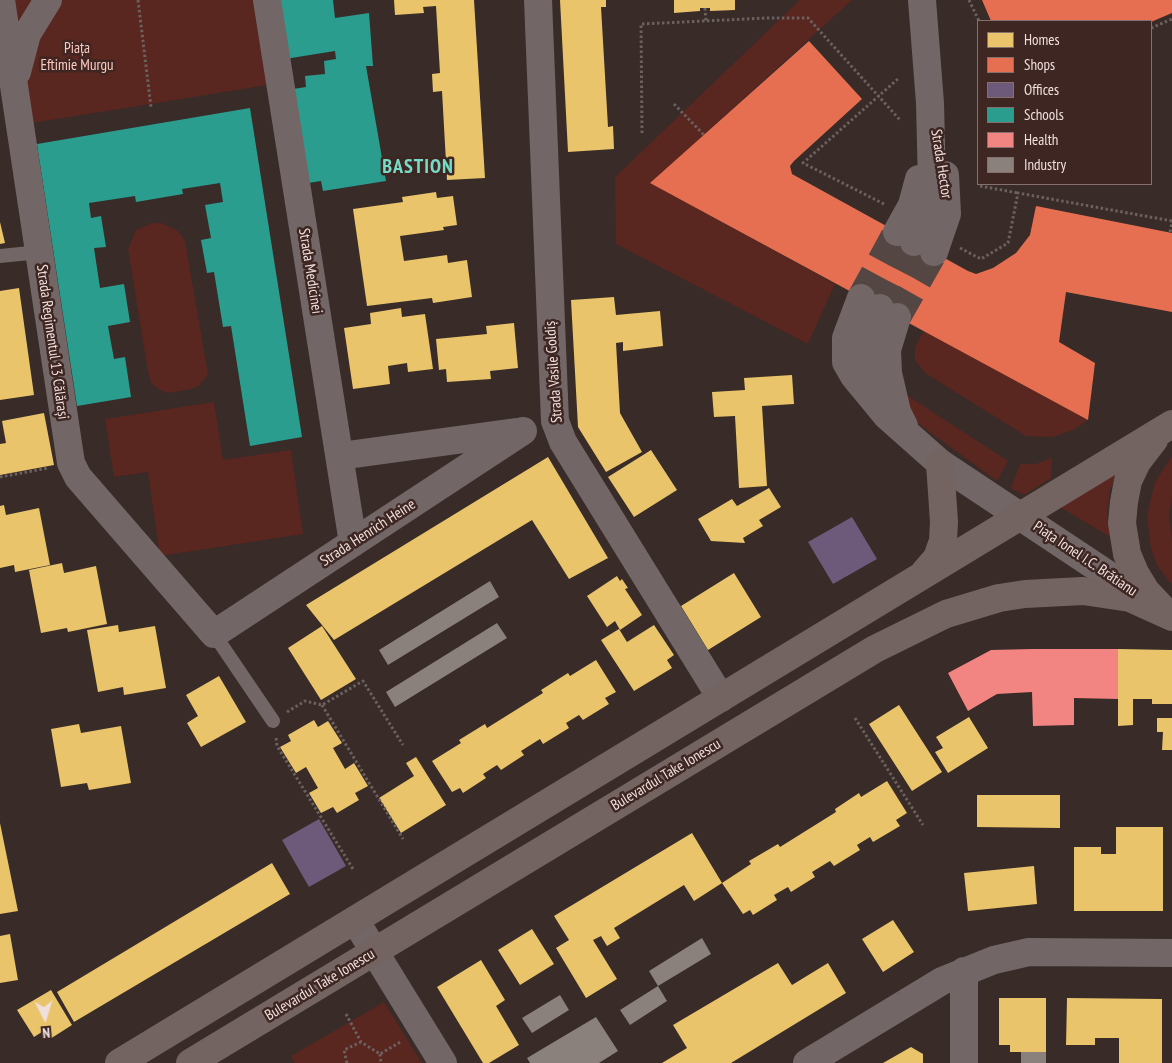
<!DOCTYPE html>
<html>
<head>
<meta charset="utf-8">
<style>
	body { margin:0 }
	#map { position:relative; width:1172px; height:1063px; overflow:hidden; background:#382b28; font-family:"PT Sans Narrow",sans-serif }
	canvas { display:block }
	.legend { position:absolute; left:977px; top:20px; width:175px; height:165px; box-sizing:border-box; background:#3e2622; border:1px solid #85706d; margin:0; padding:6px 9px; list-style:none; font-size:15px; color:#f0e0dd }
	.legend li { display:flex; align-items:center; gap:10px; height:25px }
	.legend b { width:25px; border:1px solid #85706d }
	.north { position:absolute; left:20px; top:993px; width:50px; height:50px; -webkit-text-stroke:4px #3e2622; paint-order:stroke; rotate:175deg; font-size:14px; font-weight:700; line-height:20px; text-align:center; color:#f0e0dd }
	.north::after { content:''; display:block; margin:auto; width:18px; height:22px; background:#f0e0dd; clip-path:polygon(50% 0,100% 100%,50% 72%,0 100%) }
</style>
</head>
<body>
<div id="map">
<canvas width="1172" height="1063"></canvas>
<ul class="legend">
<li><b style="height:14px;background:#e9c46a"></b>Homes</li>
<li><b style="height:14px;background:#e76f51"></b>Shops</li>
<li><b style="height:14px;background:#6d597a"></b>Offices</li>
<li><b style="height:14px;background:#2a9d8f"></b>Schools</li>
<li><b style="height:14px;background:#f28482"></b>Health</li>
<li><b style="height:14px;background:#8a817c"></b>Industry</li>
</ul>
<div class="north">N</div>
</div>
<script>
const g = document.querySelector('canvas').getContext('2d');
g.lineJoin = 'round';
function paint(path, color) { g.fillStyle = color; g.fill(path, 'evenodd'); }
const toPath = rows => new Path2D(rows.map(r => 'M' + r).join(''));
function trace(path, color, width, dash) { g.strokeStyle = color; g.lineWidth = width; g.lineCap = dash ? 'butt' : 'round'; g.setLineDash(dash || []); g.stroke(path); }
function label(font, color, halo, rows, align = 'center') {
  g.font = font + ' "PT Sans Narrow",sans-serif'; g.lineWidth = 5; g.setLineDash([]); g.textBaseline = 'middle'; g.strokeStyle = halo; g.fillStyle = color; for (const [text, x, y, turn = 0] of rows) {
    g.save(); g.translate(x, y); g.rotate((+turn || 0) * Math.PI / 180); g.textAlign = isNaN(turn) ? turn : align; if (halo) g.strokeText(text, 0, 0); g.fillText(text, 0, 0); g.restore();
  }
}
const green = toPath([
	[8,0,262,0,274,84,26,124],
	[800,0,852,0,651,183,835,284,808,344,616,244,615,177],
	[152,223,161,223,178,231,185,241,208,374,199,386,191,389,169,393,160,390,151,383,148,372,128,249,136,230],
	[924,331,1088,420,1075,429,1053,437,1026,436,925,373,915,360,915,347],
	[896,388,1008,461,997,481,916,422],
	[214,402,223,460,291,450,303,534,160,556,148,472,114,477,105,419],
	[1172,456,1172,495,1169,515,1172,541,1172,585,1157,565,1151,549,1147,515,1155,482],
	[1052,458,1051,478,1024,495,1011,488,1020,464,1035,464],
	[1121,471,1110,489,1107,515,1112,538,1060,507],
	[384,1002,422,1063,295,1063,291,1056]
]);
const homes = toPath([
	[394,0,474,0,485,178,447,180,442,91,433,92,432,74,440,73,436,6,423,7,424,13,395,15],
	[560,0,606,0,606,7,601,7,608,127,613,126,614,149,568,152],
	[674,0,735,0,735,10,710,11,710,8,700,8,700,11,674,13],
	[436,192,437,198,453,196,457,225,443,227,444,230,400,236,404,261,447,255,448,263,467,260,472,297,433,303,432,298,367,306,353,209,403,202,402,197],
	[0,222,5,243,0,244],
	[19,288,34,395,0,400,0,291],
	[614,297,616,315,660,311,663,346,623,351,623,342,616,343,620,413,642,452,606,472,578,427,571,300],
	[401,308,402,317,425,314,433,369,408,372,407,363,388,366,390,384,353,389,344,328,371,324,370,313],
	[514,323,518,368,490,371,491,379,447,382,446,369,439,370,436,339,487,334,486,326],
	[792,375,794,404,762,406,767,486,739,488,735,416,714,417,712,392,745,390,744,378],
	[44,413,54,465,0,475,0,444,6,443,2,421],
	[651,450,677,490,634,517,608,477],
	[548,457,608,558,569,579,532,520,334,640,306,605],
	[769,488,781,507,759,520,763,526,743,538,745,543,711,541,698,519,732,499,737,506],
	[4,505,6,515,39,508,50,565,15,572,14,565,0,568,0,506],
	[62,563,64,573,96,566,107,624,68,632,67,628,41,633,29,570],
	[734,573,761,617,708,650,681,606],
	[617,576,620,581,622,579,628,588,625,589,642,615,620,630,615,621,607,627,587,596],
	[118,625,119,632,155,626,166,688,124,695,123,687,98,692,87,630],
	[654,625,674,655,667,660,672,668,634,691,601,640,619,629,627,642],
	[322,626,356,679,321,700,288,648],
	[1118,649,1172,650,1172,704,1152,704,1152,699,1133,699,1133,725,1118,726],
	[596,660,616,692,605,698,609,704,583,720,579,715,566,723,569,728,543,744,540,739,521,751,524,755,501,770,497,765,483,774,486,778,463,793,460,788,452,792,432,761,461,743,459,740,485,724,487,728,543,693,541,690,568,673,570,676],
	[219,676,246,722,201,747,187,723,198,716,186,695],
	[899,705,942,772,912,791,869,724],
	[969,717,988,748,948,773,935,752,943,748,936,737],
	[1157,718,1172,718,1172,750,1162,750,1163,732,1157,732],
	[314,720,318,727,328,721,342,743,333,748,345,769,354,763,368,786,355,793,359,800,337,813,333,807,321,813,309,793,318,788,306,767,296,773,280,747,291,741,288,735],
	[79,724,81,733,121,726,131,783,89,790,87,783,61,787,51,729],
	[416,757,446,805,401,833,379,798,414,776,406,763],
	[887,781,907,813,896,820,900,826,873,842,870,837,857,845,860,850,834,866,830,861,812,872,815,877,791,892,788,887,774,895,777,900,753,915,750,910,743,914,722,883,694,901,684,885,614,928,620,938,607,946,601,936,593,940,617,979,586,998,556,948,569,940,554,916,692,833,722,883,751,864,749,861,778,844,780,847,836,812,835,809,859,793,861,797],
	[977,795,1060,795,1060,828,977,827],
	[0,823,18,911,0,914],
	[1116,827,1163,827,1163,911,1074,911,1074,847,1101,847,1101,854,1116,854],
	[272,863,290,894,74,1022,57,992],
	[1034,866,1037,904,968,911,964,873],
	[893,920,914,952,883,972,862,939],
	[532,929,554,964,520,985,498,950],
	[10,934,18,980,0,983,0,936],
	[481,960,505,1000,496,1006,519,1045,489,1063,483,1063,437,987],
	[778,963,792,985,828,963,846,993,731,1063,662,1063,687,1048,673,1025],
	[51,990,72,1025,50,1039,45,1030,34,1037,17,1010],
	[999,998,1046,998,1046,1052,1010,1052,1010,1045,999,1045],
	[1067,998,1162,999,1162,1063,1119,1063,1119,1038,1095,1038,1095,1045,1066,1045],
	[911,1047,923,1054,923,1063,883,1063]
]);
const shops = toPath([
	[982,0,1172,0,1172,13,1151,22,991,21],
	[809,41,862,99,794,161,790,166,792,174,968,271,976,274,993,268,1016,253,1030,235,1036,206,1172,233,1172,312,1066,292,1059,342,1095,363,1088,420,650,183]
]);
const offices = toPath([
	[852,517,877,559,833,584,808,542],
	[319,819,346,866,309,887,282,840]
]);
const schools = toPath([
	[278,0,333,0,335,18,369,13,373,66,366,66,386,181,323,191,321,181,308,183,293,89,306,87,305,76,325,74,324,61,336,59,335,51,285,59],
	[250,108,302,437,250,446,231,326,223,327,214,272,207,273,201,240,211,238,205,205,223,202,220,183,182,189,183,194,136,202,135,196,89,203,91,218,101,216,106,247,94,248,100,288,124,284,130,322,108,326,114,359,125,357,131,397,77,406,37,144]
]);
const health = toPath([
	[1032,649,1118,649,1118,699,1074,698,1074,725,1033,726,1032,692,997,694,968,711,948,673,991,650]
]);
const industry = toPath([
	[490,581,499,597,388,665,379,650],
	[497,623,507,638,395,707,386,692],
	[702,938,711,954,658,986,649,971],
	[658,986,667,1001,630,1025,620,1010],
	[560,995,569,1010,532,1033,522,1018],
	[596,1017,618,1051,599,1063,530,1063,527,1058],
	[1021,1052,1046,1052,1046,1063,1021,1063]
]);
const secondaryTunnel = toPath([
	[861,298,897,232],
	[880,308,914,242],
	[897,317,934,252]
]);
const path = toPath([
	[138,0,151,107],
	[969,0,979,21],
	[705,8,706,22],
	[1151,28,1172,19],
	[674,104,704,135],
	[642,133,641,24,766,18,808,18,900,120],
	[980,186,1018,193],
	[884,204,803,163,899,78],
	[1170,232,1172,222],
	[960,248,981,259,1008,243,1018,193,1172,221],
	[0,477,48,468],
	[322,705,403,839],
	[287,712,305,701,322,705,363,681,403,745],
	[855,718,923,825],
	[276,738,277,746,353,869],
	[346,1014,361,1042,380,1054,402,1041],
	[380,1054,381,1063],
	[347,1063,344,1050,361,1042]
]);
const lane = toPath([
	[0,256,40,252],
	[214,634,273,721]
]);
const street = toPath([
	[1,0,71,463,78,477,214,634,523,431],
	[267,0,353,543],
	[538,0,555,421,563,442,721,698],
	[17,72,27,34,48,0],
	[340,456,516,432],
	[355,920,443,1063],
	[964,971,964,1063],
	[807,1063,942,981,994,960,1029,952,1172,953]
]);
const secondary = toPath([
	[897,232,912,205,919,179],
	[914,242,928,211,932,185,930,103,922,0],
	[934,252,947,214,945,175],
	[861,298,846,338,846,362,854,376,887,416,940,463,1152,604],
	[897,317,887,350,888,373,897,412,904,426],
	[872,396,867,370,867,344,873,321,880,308]
]);
const primary = toPath([
	[1154,440,1137,462,1128,481,1124,502,1122,523,1127,554,1135,573,1146,591,1163,609],
	[924,573,937,558,943,541,944,522,940,463],
	[119,1063,1172,424],
	[190,1063,875,649,946,614,999,598,1025,594,1083,591,1130,598,1172,617]
]);
const parkNames = [
	["Piața",77,49],
	["Eftimie Murgu",77,66]
];
const streetNames = [
	["Strada Hector",941,164,81],
	["Strada Medicinei",310,271,81],
	["Strada Regimentul 13 Călărași",52,342,82],
	["Strada Vasile Goldiș",554,372,-94],
	["Strada Henrich Heine",368,533,-33],
	["Piața Ionel I.C. Brătianu",1085,559,34],
	["Bulevardul Take Ionescu",666,775,-31],
	["Bulevardul Take Ionescu",320,985,-31]
];
const districtNames = [
	["BASTION",418,167]
];
paint(green, '#592620');
paint(homes, '#e9c46a');
paint(shops, '#e76f51');
paint(offices, '#6d597a');
paint(schools, '#2a9d8f');
paint(health, '#f28482');
paint(industry, '#8a817c');
trace(secondaryTunnel, '#544643', 28, [28, 14]);
trace(path, '#6b615f', 3, [2.5, 2.5]);
trace(lane, '#726766', 14);
trace(street, '#726766', 28);
trace(secondary, '#726766', 28);
trace(primary, '#736462', 28);
label('15px', '#ffc8c0', '#3e2622', parkNames);
label('15px', '#f0e0dd', '#3e2622', streetNames);
g.letterSpacing = '1px';
label('bold 20px', '#76dcc7', '#3e2622', districtNames);
g.letterSpacing = '0px';
</script>
</body>
</html>
